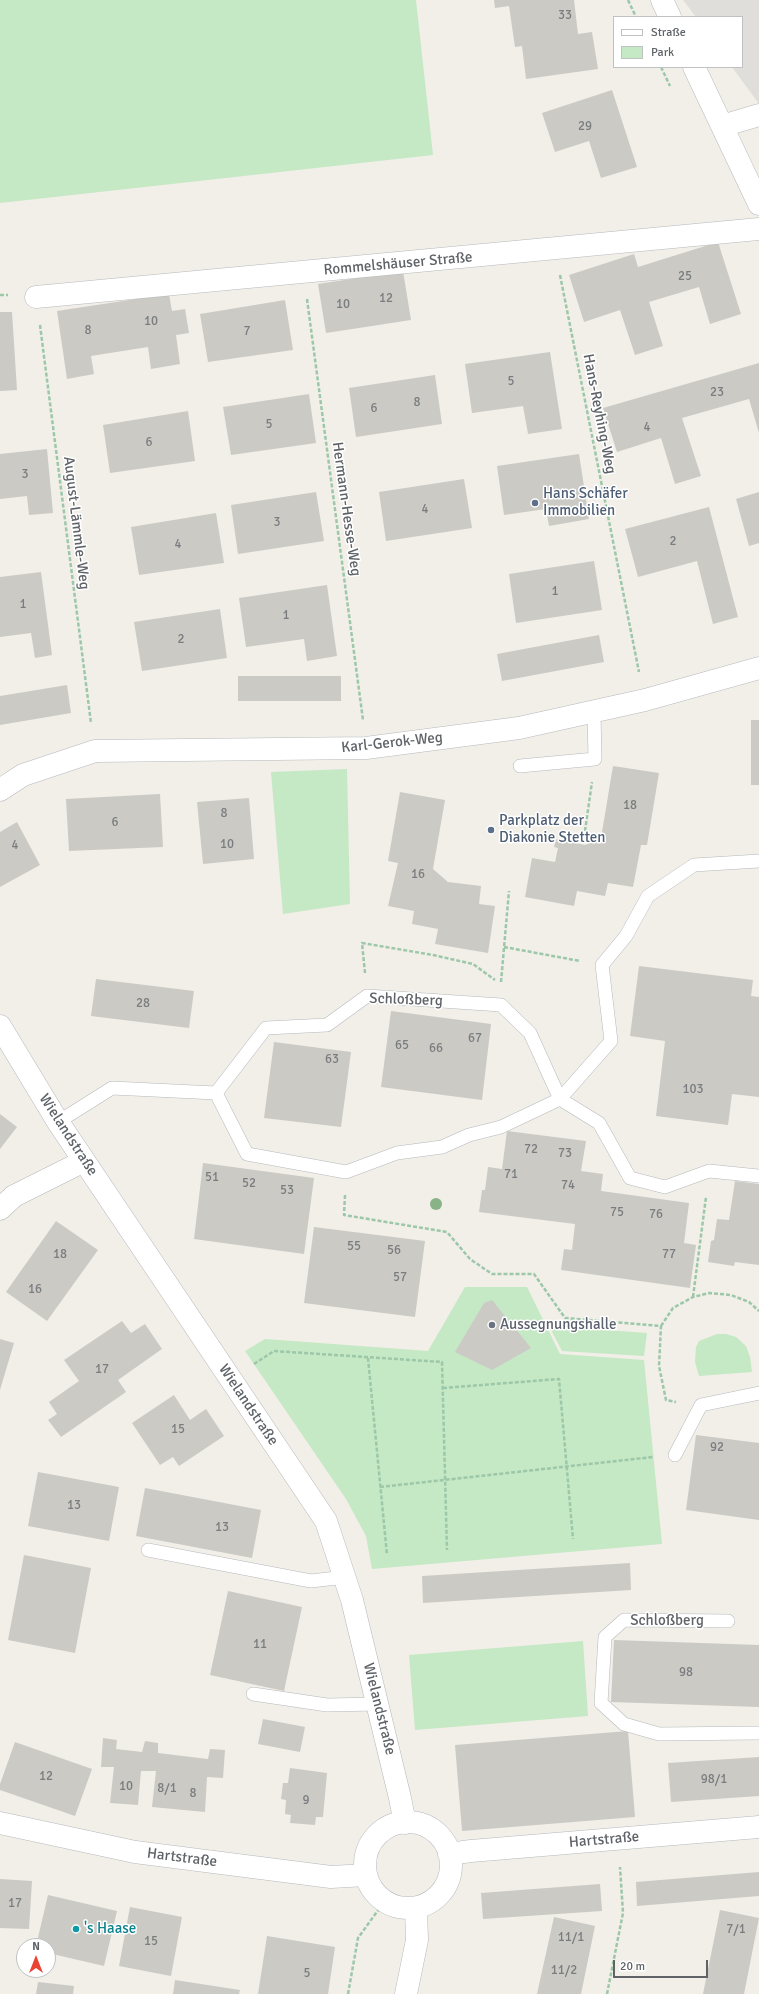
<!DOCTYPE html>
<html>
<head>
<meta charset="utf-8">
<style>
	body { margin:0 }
	#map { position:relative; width:759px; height:1994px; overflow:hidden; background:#f1efe8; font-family:Signika,sans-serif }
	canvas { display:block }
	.legend { position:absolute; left:613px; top:16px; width:130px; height:52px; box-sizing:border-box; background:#fff; border:1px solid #bfc1c3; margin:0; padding:5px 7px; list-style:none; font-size:12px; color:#5f6368 }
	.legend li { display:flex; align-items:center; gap:8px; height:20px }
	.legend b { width:20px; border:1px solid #bfc1c3 }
	.north { position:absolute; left:16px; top:1938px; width:40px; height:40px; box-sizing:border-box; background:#fff; border:1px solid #bfc1c3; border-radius:50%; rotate:0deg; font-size:11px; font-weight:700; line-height:16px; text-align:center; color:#5f6368 }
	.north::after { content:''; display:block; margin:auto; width:14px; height:18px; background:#ea4335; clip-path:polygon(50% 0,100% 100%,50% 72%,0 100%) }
	.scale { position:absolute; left:613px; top:1960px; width:95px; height:18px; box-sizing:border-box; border:2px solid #5f6368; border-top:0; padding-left:5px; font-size:12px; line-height:14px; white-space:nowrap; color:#5f6368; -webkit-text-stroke:3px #fff; paint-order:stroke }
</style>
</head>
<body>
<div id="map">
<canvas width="759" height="1994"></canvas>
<ul class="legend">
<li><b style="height:5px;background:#fff"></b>Straße</li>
<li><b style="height:11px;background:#c5e8c5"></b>Park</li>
</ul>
<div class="north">N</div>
<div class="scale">20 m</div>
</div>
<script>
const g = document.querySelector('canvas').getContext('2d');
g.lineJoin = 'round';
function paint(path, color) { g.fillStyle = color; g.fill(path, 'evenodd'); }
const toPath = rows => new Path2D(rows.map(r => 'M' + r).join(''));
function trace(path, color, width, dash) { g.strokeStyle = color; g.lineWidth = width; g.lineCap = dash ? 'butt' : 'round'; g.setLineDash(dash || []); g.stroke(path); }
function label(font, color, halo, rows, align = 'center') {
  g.font = font + ' Signika,sans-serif'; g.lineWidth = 3; g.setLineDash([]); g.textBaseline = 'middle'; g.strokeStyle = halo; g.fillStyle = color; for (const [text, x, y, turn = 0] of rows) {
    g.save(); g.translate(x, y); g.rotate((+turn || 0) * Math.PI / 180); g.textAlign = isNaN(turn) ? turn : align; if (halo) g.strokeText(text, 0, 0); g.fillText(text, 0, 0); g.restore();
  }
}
const industrial = toPath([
	[683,0,759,0,759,104,732,67,742,67,742,17,696,17]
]);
const green = toPath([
	[0,0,416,0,433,155,0,203],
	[347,769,350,904,283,914,271,772],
	[465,1287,527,1287,560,1354,644,1360,662,1544,372,1569,366,1536,346,1499,245,1351,265,1339,428,1351],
	[549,1326,647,1333,644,1356,562,1351],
	[717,1334,726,1334,736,1337,746,1346,750,1357,752,1372,699,1376,695,1362,696,1347,699,1341],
	[583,1641,588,1716,415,1730,409,1655]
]);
const building = toPath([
	[494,0,574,0,578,34,592,32,598,69,526,79,522,46,515,47,509,6,495,8],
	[612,90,637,167,601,178,589,141,555,152,542,113],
	[718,242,741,314,710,324,699,287,649,302,663,346,635,355,620,310,584,322,569,275,634,254,638,267],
	[403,271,411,320,326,333,318,284],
	[169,294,172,311,185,309,189,333,176,335,180,364,151,369,148,347,91,356,94,374,67,379,57,311],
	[285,300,293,350,208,362,200,314],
	[0,312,12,312,17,390,0,391],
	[550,352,562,429,528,434,523,406,472,413,465,364],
	[759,363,759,433,749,399,682,418,701,476,675,484,661,438,617,452,603,408],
	[435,375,442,424,356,437,349,388],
	[309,394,316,443,231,455,223,407],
	[188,411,195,461,110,473,103,425],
	[47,449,53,513,29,515,27,496,0,499,0,454],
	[579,454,589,519,549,526,546,509,504,515,497,466],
	[464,479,472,528,386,541,379,492],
	[316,492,324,541,238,554,231,505],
	[759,492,759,543,749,546,736,499],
	[709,507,738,617,713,624,697,561,638,577,625,529],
	[216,513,224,563,139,575,131,527],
	[594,561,602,610,516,623,509,574],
	[41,572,52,655,35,658,31,633,0,637,0,577],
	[327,585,337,656,307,661,304,639,246,647,239,598],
	[220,609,227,658,142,671,134,622],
	[599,635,604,662,502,681,497,654],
	[238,676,341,676,341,701,238,701],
	[67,685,71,713,0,725,0,696],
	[751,720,759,720,759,785,751,785],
	[613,766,659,773,647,845,641,845,633,887,608,883,605,896,577,891,574,906,525,897,532,858,555,862,558,848,554,847,556,839,585,845,601,838],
	[400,792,445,800,433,869,448,882,481,886,479,904,495,906,488,953,435,944,438,929,412,924,414,911,388,906,398,863,388,861],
	[160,794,163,847,69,851,66,799],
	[249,798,254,859,203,864,197,802],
	[17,822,40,865,0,887,0,832],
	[639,966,753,980,751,996,759,997,759,1097,732,1094,728,1125,656,1116,665,1041,630,1036],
	[96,979,194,991,189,1028,91,1016],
	[391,1011,491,1024,482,1100,381,1087],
	[274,1042,351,1052,341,1127,264,1118],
	[0,1114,17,1127,0,1149],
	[507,1131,586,1141,581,1171,603,1174,601,1191,689,1203,684,1243,696,1245,690,1288,561,1270,564,1249,572,1250,575,1224,479,1212,482,1190,485,1190,488,1167,502,1169],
	[203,1163,314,1178,304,1254,194,1239],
	[735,1181,759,1184,759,1265,735,1262,734,1266,708,1262,711,1241,714,1240,717,1219,729,1220],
	[56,1221,98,1250,47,1321,6,1292],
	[314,1227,425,1241,415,1317,304,1303],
	[492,1300,531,1348,492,1370,455,1352,484,1303],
	[122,1321,131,1333,145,1324,162,1349,118,1380,126,1392,61,1437,48,1420,57,1414,49,1402,79,1381,64,1360],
	[0,1339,14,1343,0,1390],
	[174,1395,190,1420,206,1409,224,1436,179,1466,173,1457,160,1465,132,1423],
	[696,1435,759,1443,759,1520,686,1510],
	[38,1472,119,1487,109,1541,28,1526],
	[145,1488,261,1510,252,1558,136,1536],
	[24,1555,91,1568,75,1653,8,1640],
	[630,1563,631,1590,423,1603,422,1576],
	[228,1591,302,1607,284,1691,210,1675],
	[614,1640,759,1645,759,1707,611,1702],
	[263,1719,305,1727,300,1752,258,1744],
	[628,1731,635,1817,462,1831,455,1745],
	[103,1738,117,1740,116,1749,142,1752,145,1741,158,1743,158,1753,208,1759,210,1749,225,1750,223,1778,207,1777,205,1812,152,1807,156,1771,141,1771,138,1805,110,1803,114,1767,101,1767],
	[15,1742,92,1769,75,1816,0,1790,0,1784],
	[759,1757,759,1796,671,1802,668,1763],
	[290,1768,327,1773,323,1817,316,1817,315,1825,290,1823,291,1815,285,1814,286,1800,281,1799,283,1783,288,1783],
	[759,1872,759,1896,637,1906,636,1882],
	[0,1879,32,1881,29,1929,0,1928],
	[600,1884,602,1911,483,1919,481,1893],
	[48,1895,117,1911,104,1966,48,1953,48,1946,36,1946],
	[130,1907,182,1917,171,1976,119,1966],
	[720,1910,759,1918,744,1994,703,1994],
	[554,1917,595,1926,581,1994,537,1994],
	[267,1936,335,1947,328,1994,258,1994],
	[175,1980,240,1990,239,1994,173,1994],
	[38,1982,74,1986,73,1994,36,1994]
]);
const path = toPath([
	[628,0,636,17],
	[661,67,670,86],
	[560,275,639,672],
	[0,295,8,295],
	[307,299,363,720],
	[40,325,91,723],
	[585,831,592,782],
	[504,947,580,961],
	[365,973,362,943,433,955,473,964,495,980],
	[501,982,509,891],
	[345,1195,344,1215,447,1232,470,1259,492,1274,534,1274,565,1318,661,1326,659,1366,666,1400,676,1402],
	[693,1297,706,1197],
	[661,1326,673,1308,693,1297,709,1293,731,1295,749,1302,759,1311],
	[368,1358,387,1555],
	[254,1364,274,1351,442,1362,447,1550],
	[443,1388,559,1379,573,1539],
	[380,1487,653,1457],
	[348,1994,358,1938,384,1902],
	[607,1994,623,1913,620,1867]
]);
const service = toPath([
	[520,766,595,759,594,712],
	[216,1093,266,1028,327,1025,367,996,501,1005,530,1033,560,1099,611,1041,602,965,626,936,648,896,694,865,759,861],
	[58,1122,112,1088,216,1093,247,1154,346,1172,397,1153,442,1147,469,1135,501,1127,560,1099,599,1123,630,1178,665,1187,709,1171,759,1176],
	[675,1455,701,1405,759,1393],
	[148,1550,311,1581,345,1577],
	[728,1621,624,1620,605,1637,601,1703,624,1724,659,1734,759,1733],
	[253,1694,327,1705,378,1704]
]);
const minor = toPath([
	[662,0,670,17],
	[694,67,759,204],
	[722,126,759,115],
	[36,297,759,229],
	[0,790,23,775,95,751,366,748,519,728,645,700,759,668],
	[0,1026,58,1122,326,1521,352,1600,400,1798,405,1823],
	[0,1209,14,1196,84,1161],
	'365 1865a43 43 0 1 1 86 0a43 43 0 1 1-86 0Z',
	[0,1823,135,1852,331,1877,366,1875],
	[449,1854,471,1851,759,1827],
	[406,1994,417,1940,416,1908]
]);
const trees = [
	[436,1204]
];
const markers = [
	[535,503,4,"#5c6f8a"],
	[491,830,4,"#5c6f8a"],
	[492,1325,4,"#6b7280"],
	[76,1929,4,"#0f9aa8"]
];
const numberNames = [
	["33",565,16],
	["29",585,127],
	["25",685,277],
	["12",386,299],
	["10",343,305],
	["10",151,322],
	["8",88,331],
	["7",247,332],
	["5",511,382],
	["23",717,393],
	["8",417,403],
	["6",374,409],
	["5",269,425],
	["4",647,428],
	["6",149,443],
	["3",25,475],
	["4",425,510],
	["3",277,523],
	["2",673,542],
	["4",178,545],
	["1",555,592],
	["1",23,605],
	["1",286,616],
	["2",181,640],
	["18",630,806],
	["8",224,814],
	["6",115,823],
	["10",227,845],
	["4",15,846],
	["16",418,875],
	["28",143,1004],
	["67",475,1039],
	["65",402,1046],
	["66",436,1049],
	["63",332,1060],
	["103",693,1090],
	["72",531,1150],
	["73",565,1154],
	["71",511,1175],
	["51",212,1178],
	["52",249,1184],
	["74",568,1186],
	["53",287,1191],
	["75",617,1213],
	["76",656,1215],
	["55",354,1247],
	["56",394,1251],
	["18",60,1255],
	["77",669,1255],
	["57",400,1278],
	["16",35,1290],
	["17",102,1370],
	["15",178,1430],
	["92",717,1448],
	["13",74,1506],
	["13",222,1528],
	["11",260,1645],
	["98",686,1673],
	["12",46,1777],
	["98/1",714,1780],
	["10",126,1787],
	["8/1",167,1789],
	["8",193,1794],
	["9",306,1801],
	["17",15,1904],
	["7/1",736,1930],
	["11/1",571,1938],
	["15",151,1942],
	["11/2",564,1971],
	["5",307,1974]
];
const streetNames = [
	["Rommelshäuser Straße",398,264,-5],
	["Hans-Reyhing-Weg",599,414,79],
	["Hermann-Hesse-Weg",346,509,82],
	["August-Lämmle-Weg",76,523,83],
	["Karl-Gerok-Weg",392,743,-6],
	["Schloßberg",406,1000,2],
	["Wielandstraße",68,1135,57],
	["Wielandstraße",248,1405,56],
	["Schloßberg",667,1621],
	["Wielandstraße",379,1709,76],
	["Hartstraße",604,1840,-5],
	["Hartstraße",182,1858,7]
];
const serviceNames = [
	["Hans Schäfer",543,494],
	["Immobilien",543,511],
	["Parkplatz der",499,821],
	["Diakonie Stetten",499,838]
];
const worshipNames = [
	["Aussegnungshalle",500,1325]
];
const cultureNames = [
	["'s Haase",84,1929]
];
paint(industrial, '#e0deda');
paint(green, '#c5e8c5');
paint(building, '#cccac5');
trace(service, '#b5b8bc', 14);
trace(minor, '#b5b8bc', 23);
trace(path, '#9cc7a9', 2.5, [4, 2]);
trace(service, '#fff', 13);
trace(minor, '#fff', 22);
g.fillStyle = '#89b387';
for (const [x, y] of trees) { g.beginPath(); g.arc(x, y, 6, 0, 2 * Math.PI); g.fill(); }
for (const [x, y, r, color] of markers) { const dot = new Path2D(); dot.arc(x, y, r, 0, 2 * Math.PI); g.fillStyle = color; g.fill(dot); trace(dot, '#fff', 1.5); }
label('13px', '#7a7d7f', null, numberNames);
label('15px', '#5f6368', '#fff', streetNames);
label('15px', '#4e5e75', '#fff', serviceNames, 'left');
label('15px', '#5b616d', '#fff', worshipNames, 'left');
label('15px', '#0d838f', '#fff', cultureNames, 'left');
</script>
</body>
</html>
